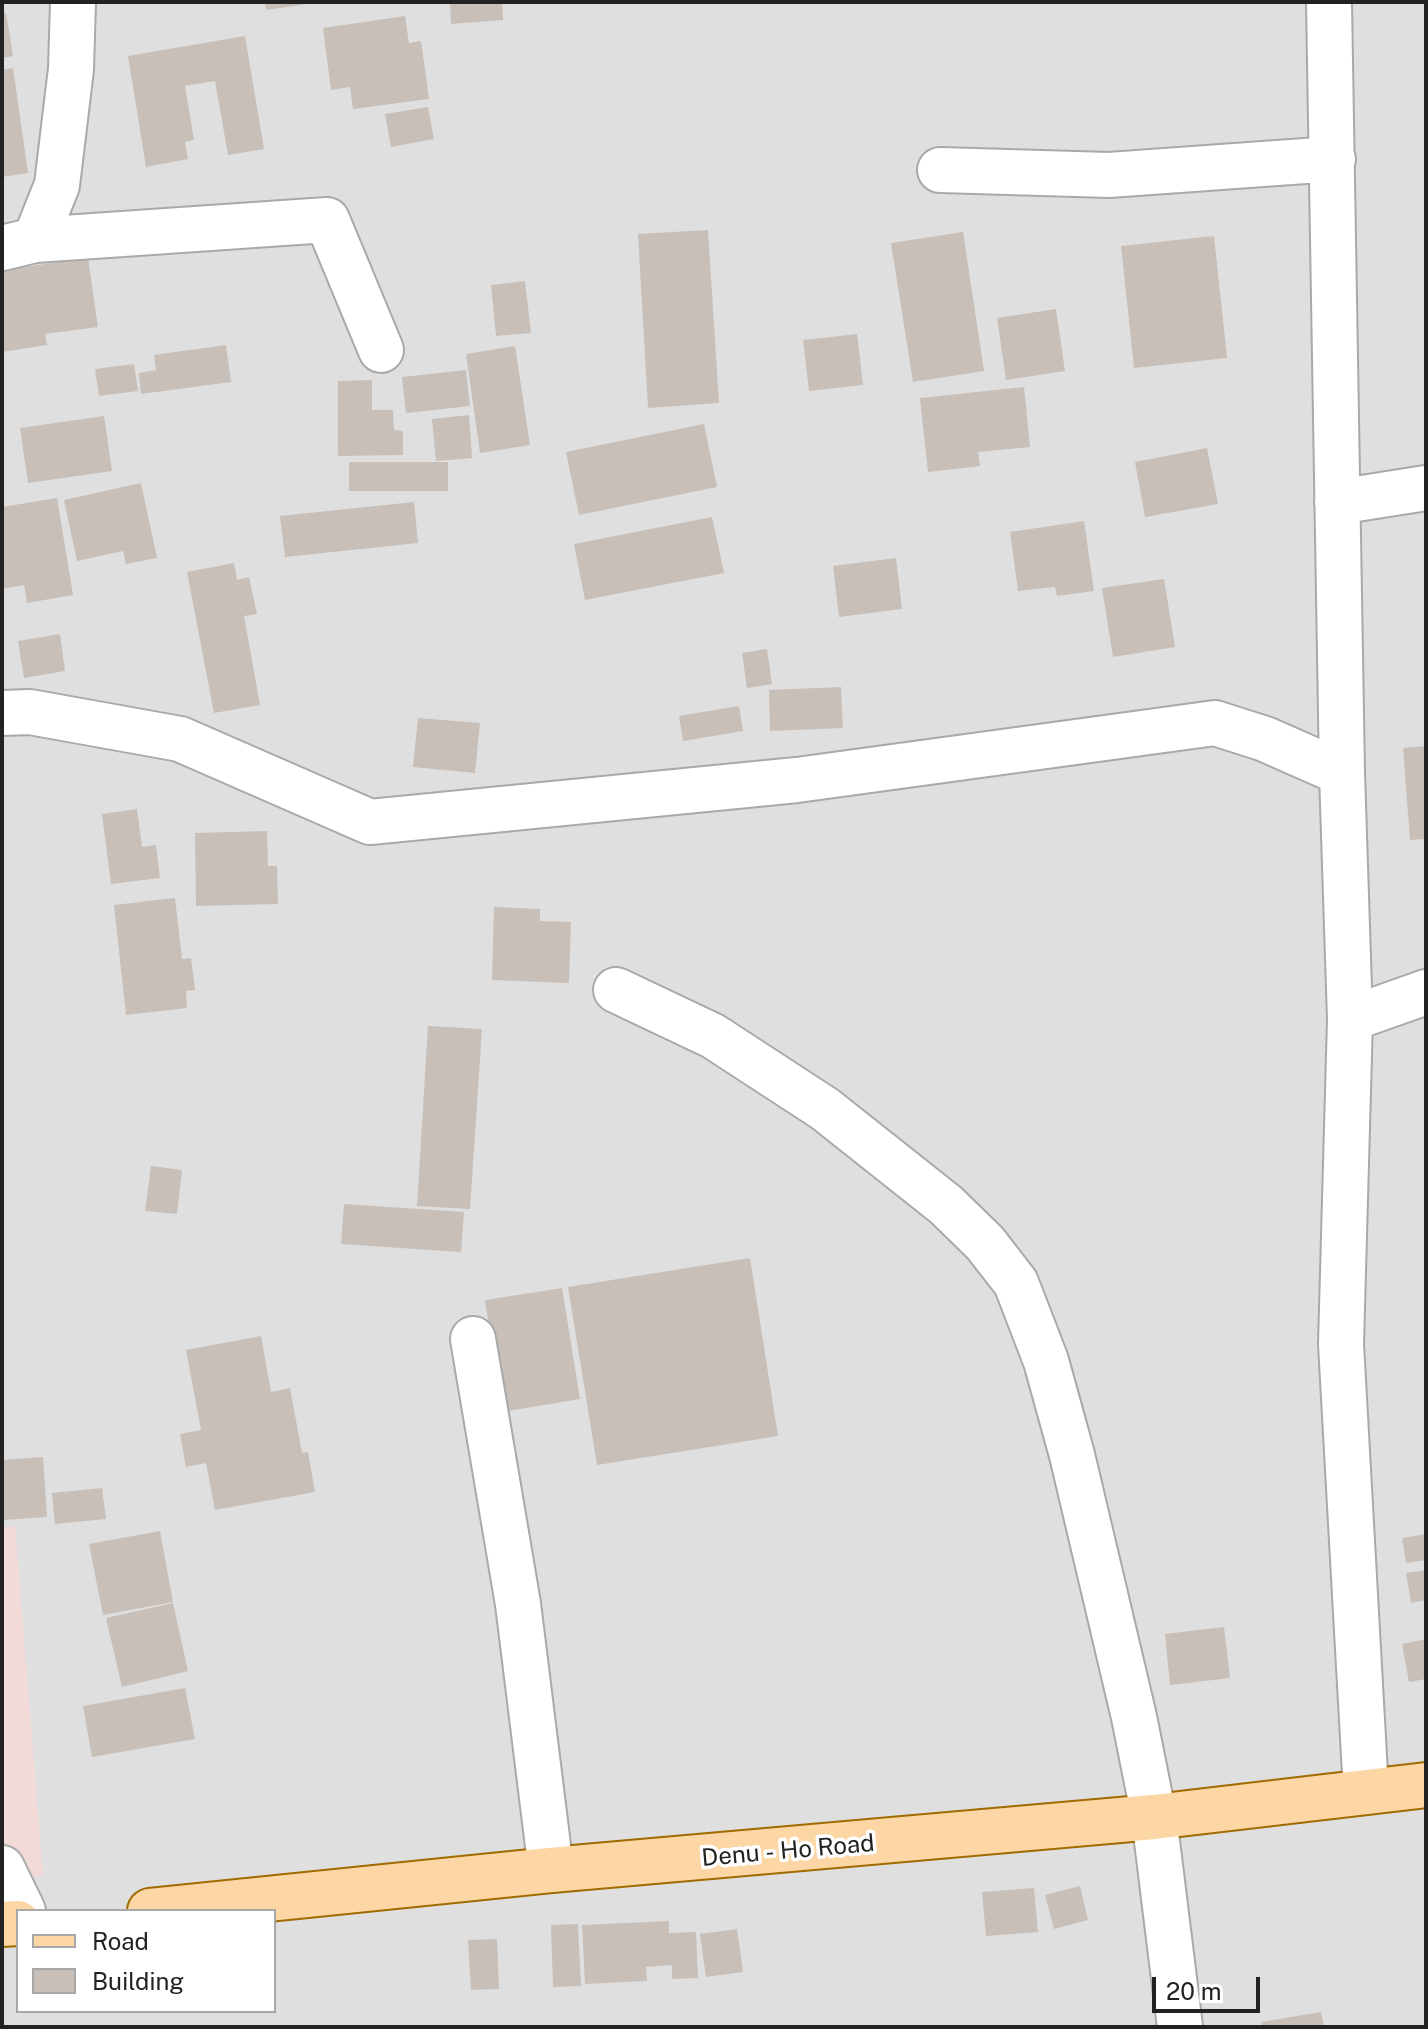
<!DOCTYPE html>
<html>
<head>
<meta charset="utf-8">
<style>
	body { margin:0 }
	#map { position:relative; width:1428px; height:2029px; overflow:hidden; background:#f2efe9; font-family:"Public Sans",sans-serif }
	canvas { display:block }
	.frame { position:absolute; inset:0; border:4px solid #222; pointer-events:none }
	.legend { position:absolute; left:16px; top:1909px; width:260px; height:104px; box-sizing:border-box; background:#fff; border:2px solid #a7a7a7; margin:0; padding:10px 14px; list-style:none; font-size:24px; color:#222 }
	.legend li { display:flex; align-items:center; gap:16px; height:40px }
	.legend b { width:40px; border:2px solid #a7a7a7 }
	.scale { position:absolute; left:1152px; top:1977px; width:108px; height:36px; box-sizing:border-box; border:4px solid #222; border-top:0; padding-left:10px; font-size:24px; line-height:28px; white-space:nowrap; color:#222; -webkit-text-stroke:6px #fff; paint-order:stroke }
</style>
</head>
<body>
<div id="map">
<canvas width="1428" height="2029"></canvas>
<div class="frame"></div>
<ul class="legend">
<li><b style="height:10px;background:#fcd6a4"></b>Road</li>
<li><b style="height:22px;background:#c7bfb8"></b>Building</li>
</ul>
<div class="scale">20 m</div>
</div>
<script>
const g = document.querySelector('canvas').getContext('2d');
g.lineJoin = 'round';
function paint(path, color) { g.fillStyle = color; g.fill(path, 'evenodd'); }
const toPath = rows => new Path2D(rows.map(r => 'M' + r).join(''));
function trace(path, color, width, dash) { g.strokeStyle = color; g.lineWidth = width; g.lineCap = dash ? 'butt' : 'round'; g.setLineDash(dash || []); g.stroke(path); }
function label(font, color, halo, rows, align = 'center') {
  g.font = font + ' "Public Sans",sans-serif'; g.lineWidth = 7; g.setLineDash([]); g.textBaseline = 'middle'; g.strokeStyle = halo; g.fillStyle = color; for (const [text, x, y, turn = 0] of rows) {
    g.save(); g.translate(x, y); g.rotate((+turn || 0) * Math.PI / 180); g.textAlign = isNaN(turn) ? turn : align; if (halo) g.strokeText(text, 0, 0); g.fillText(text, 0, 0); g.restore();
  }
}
const residential = toPath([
	[2,2,1426,2,1426,2027,2,2027],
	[18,1911,274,1911,274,2011,18,2011]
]);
const commercial = toPath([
	[15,1526,43,1876,2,1880,2,1527]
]);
const building = toPath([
	[265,2,308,2,308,4,266,10],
	[450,2,502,2,503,20,451,24],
	[6,13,13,56,2,58,2,14],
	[405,16,409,43,421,41,429,99,353,109,350,87,331,90,323,28],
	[245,36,264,149,228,155,215,81,185,86,194,140,185,142,188,159,146,167,128,56],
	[13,68,28,173,2,177,2,70],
	[428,107,434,139,391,147,385,114],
	[708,230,719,403,648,408,638,234],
	[963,232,984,371,913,382,891,243],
	[1214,236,1227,358,1134,368,1121,246],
	[88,258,98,327,45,334,47,345,2,352,2,270],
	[525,281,531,333,496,336,491,285],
	[1056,309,1065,371,1006,380,997,318],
	[857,334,863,385,809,391,803,340],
	[226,345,231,382,141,394,139,373,156,370,154,355],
	[515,346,530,445,480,453,466,354],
	[134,364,138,391,99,396,95,369],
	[466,370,470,406,406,413,402,377],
	[372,380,372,410,393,410,394,430,403,431,403,455,338,456,338,381],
	[1024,387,1030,447,978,452,980,466,928,472,920,398],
	[469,415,472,458,436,461,432,419],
	[104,416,112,471,28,483,20,428],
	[704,424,717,487,579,515,566,452],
	[1207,448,1218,504,1145,517,1135,462],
	[349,462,448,462,448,491,349,491],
	[141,483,157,558,126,564,123,551,77,561,64,500],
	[57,498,73,595,27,603,24,585,2,589,2,507],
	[414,502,418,543,285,557,280,516],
	[712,517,724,573,585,600,574,544],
	[1084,521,1094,591,1057,596,1055,587,1018,591,1010,532],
	[896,558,902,609,839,617,833,566],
	[234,563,237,580,249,577,257,614,244,616,260,705,214,713,187,572],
	[1164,579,1175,647,1113,657,1102,588],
	[60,634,65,671,24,678,18,641],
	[767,649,772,684,747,688,742,653],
	[841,687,843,728,770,731,769,690],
	[739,706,743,731,683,741,679,716],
	[418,718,480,723,475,773,413,767],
	[1426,746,1426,839,1410,840,1403,748],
	[137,809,142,847,156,845,160,878,111,884,102,814],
	[267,831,268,866,277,866,278,904,196,906,195,833],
	[175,898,182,959,191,958,195,990,186,991,187,1008,126,1015,114,905],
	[494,907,540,909,540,921,571,922,569,983,492,980],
	[428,1026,482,1029,470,1209,417,1206],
	[151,1166,182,1170,177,1214,145,1211],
	[344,1204,464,1212,461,1252,341,1244],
	[750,1258,778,1436,597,1465,568,1287],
	[562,1288,580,1399,502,1412,485,1300],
	[261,1336,271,1392,290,1388,302,1453,308,1452,315,1492,215,1510,206,1463,186,1467,180,1434,201,1430,186,1350],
	[43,1457,47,1517,3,1520,2,1460],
	[102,1488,106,1519,55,1524,52,1493],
	[160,1531,173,1602,103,1615,89,1544],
	[1426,1534,1426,1560,1406,1563,1402,1538],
	[1426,1570,1426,1600,1411,1603,1406,1573],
	[173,1603,188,1671,122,1687,106,1618],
	[1224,1627,1230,1678,1170,1685,1165,1634],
	[1426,1639,1426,1679,1409,1682,1402,1644],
	[185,1688,195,1739,92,1757,83,1706],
	[1080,1886,1088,1920,1054,1929,1045,1895],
	[1034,1888,1038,1932,986,1936,982,1892],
	[669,1921,669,1933,696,1932,698,1978,672,1979,672,1965,646,1967,647,1981,585,1984,582,1925],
	[578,1924,581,1986,553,1987,551,1925],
	[737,1929,743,1972,706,1977,700,1934],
	[497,1939,499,1989,471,1990,468,1940],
	[1321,2012,1324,2027,1262,2027,1261,2022]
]);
const minor = toPath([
	[1329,2,1342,773,1350,1019,1341,1344,1366,1792],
	[940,170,1109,175,1333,159],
	[35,240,327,220,381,350],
	[2,248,35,240,57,185,71,69,73,2],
	[1337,502,1426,488],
	[2,713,30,712,180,739,370,822,797,780,1215,723,1265,739,1342,773],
	[616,990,713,1036,825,1109,946,1205,985,1243,1016,1283,1046,1361,1072,1455,1134,1717,1154,1817,1180,2027],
	[1350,1019,1426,992],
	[473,1339,518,1604,551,1870],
	[2,1868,23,1911]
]);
const major = toPath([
	[150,1911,551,1870,1154,1817,1426,1785],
	[2,1924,18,1923]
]);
const streetNames = [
	["Denu - Ho Road",788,1851,-5]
];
paint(residential, '#e0dfdf');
paint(commercial, '#f2dad9');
paint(building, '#c7bfb8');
trace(minor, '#a9a9a9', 48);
trace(major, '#a06b00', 48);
trace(minor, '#fff', 44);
trace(major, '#fcd6a4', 44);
label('24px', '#222', '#fff', streetNames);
</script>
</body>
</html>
